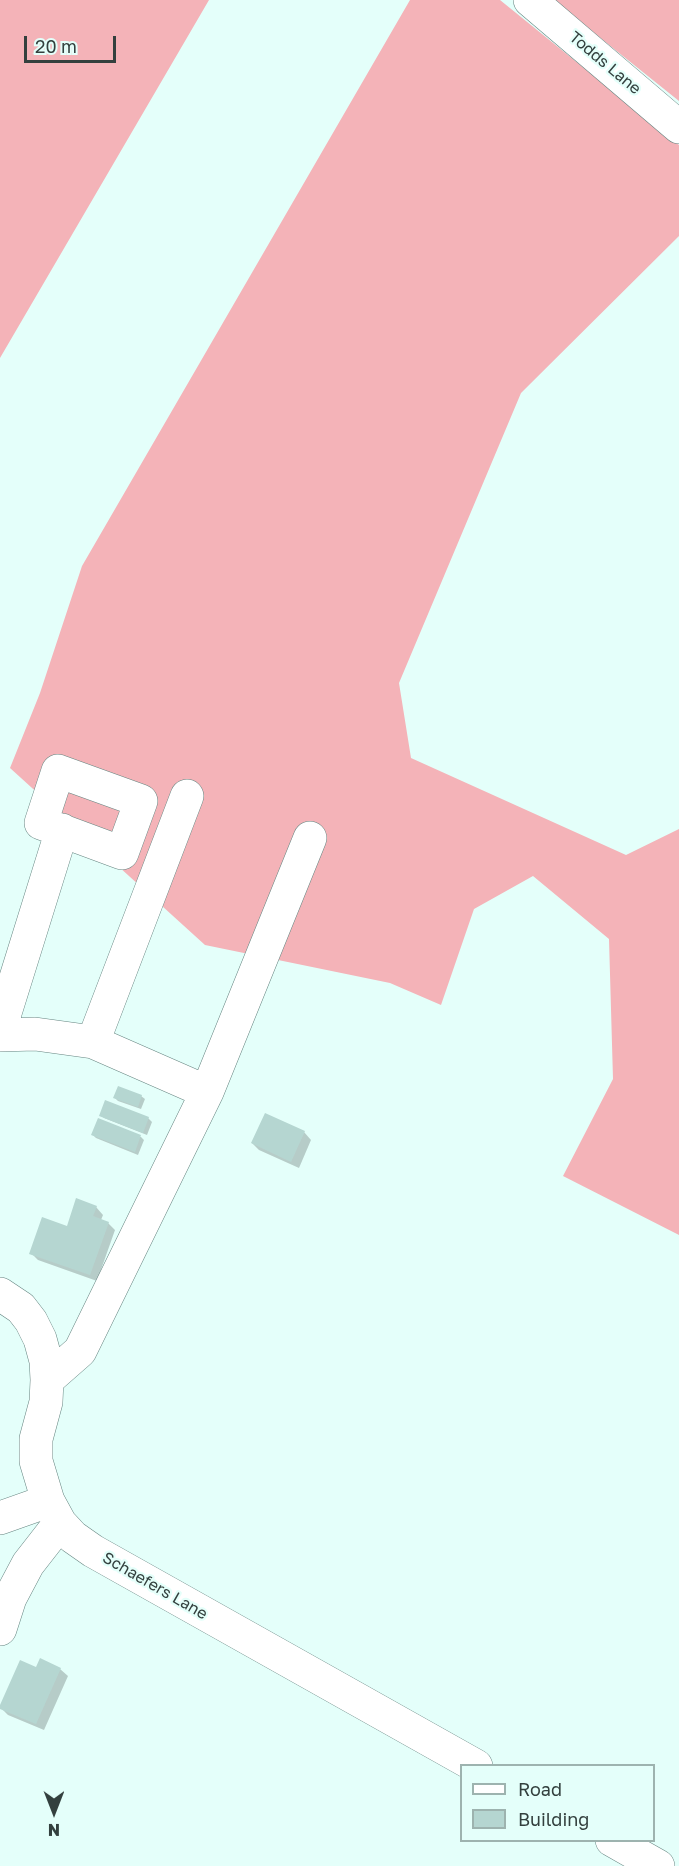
<!DOCTYPE html>
<html>
<head>
<meta charset="utf-8">
<style>
	body { margin:0 }
	#map { position:relative; width:679px; height:1866px; overflow:hidden; background:#e4fffa; font-family:"Golos Text",sans-serif }
	canvas { display:block }
	.legend { position:absolute; left:460px; top:1764px; width:195px; height:78px; box-sizing:border-box; background:#e4fffa; border:2px solid #9db3af; margin:0; padding:8px 10px; list-style:none; font-size:18px; color:#33403e }
	.legend li { display:flex; align-items:center; gap:12px; height:30px }
	.legend b { width:30px; border:2px solid #9db3af }
	.north { position:absolute; left:24px; top:1782px; width:60px; height:60px; -webkit-text-stroke:4px #e4fffa; paint-order:stroke; rotate:180deg; font-size:16px; font-weight:700; line-height:24px; text-align:center; color:#33403e }
	.north::after { content:''; display:block; margin:auto; width:21px; height:27px; background:#33403e; clip-path:polygon(50% 0,100% 100%,50% 72%,0 100%) }
	.scale { position:absolute; left:24px; top:36px; width:92px; height:27px; box-sizing:border-box; border:3px solid #33403e; border-top:0; padding-left:8px; font-size:18px; line-height:21px; white-space:nowrap; color:#33403e; -webkit-text-stroke:4px #e4fffa; paint-order:stroke }
</style>
</head>
<body>
<div id="map">
<canvas width="679" height="1866"></canvas>
<ul class="legend">
<li><b style="height:8px;background:#fff"></b>Road</li>
<li><b style="height:16px;background:#b5d6d1"></b>Building</li>
</ul>
<div class="north">N</div>
<div class="scale">20 m</div>
</div>
<script>
const g = document.querySelector('canvas').getContext('2d');
g.lineJoin = 'round';
function paint(path, color) { g.fillStyle = color; g.fill(path, 'evenodd'); }
const toPath = rows => new Path2D(rows.map(r => 'M' + r).join(''));
function trace(path, color, width, dash) { g.strokeStyle = color; g.lineWidth = width; g.lineCap = dash ? 'butt' : 'round'; g.setLineDash(dash || []); g.stroke(path); }
function label(font, color, halo, rows, align = 'center') {
  g.font = font + ' "Golos Text",sans-serif'; g.lineWidth = 4.5; g.setLineDash([]); g.textBaseline = 'middle'; g.strokeStyle = halo; g.fillStyle = color; for (const [text, x, y, turn = 0] of rows) {
    g.save(); g.translate(x, y); g.rotate((+turn || 0) * Math.PI / 180); g.textAlign = isNaN(turn) ? turn : align; if (halo) g.strokeText(text, 0, 0); g.fillText(text, 0, 0); g.restore();
  }
}
const forest = toPath([
	[0,0,209,0,0,358],
	[410,0,500,0,679,145,679,236,521,393,399,683,411,758,626,855,679,829,679,1235,563,1176,613,1079,609,939,533,876,474,909,441,1005,390,983,205,945,10,768,40,693,82,566],
	[553,0,679,0,679,101]
]);
const shadow = toPath([
	[141,1096,145,1099,141,1109,118,1101,115,1098],
	[101,1115,148,1118,152,1122,147,1135,104,1118],
	[99,1120,141,1137,144,1140,138,1155,96,1138,93,1135],
	[304,1132,311,1140,299,1168,259,1150,252,1143],
	[96,1207,103,1215,101,1220,108,1223,115,1230,97,1281,38,1260,31,1253],
	[36,1669,60,1669,68,1676,44,1730,8,1715,1,1708]
]);
const building = toPath([
	[118,1086,142,1095,138,1107,113,1098],
	[105,1100,149,1117,143,1133,99,1116],
	[265,1113,305,1131,291,1162,251,1143],
	[98,1118,141,1135,135,1152,91,1135],
	[76,1198,97,1206,93,1216,109,1222,90,1275,29,1254,42,1217,67,1226],
	[40,1658,61,1668,36,1724,0,1709,0,1705,20,1660,36,1667]
]);
const minor = toPath([
	[530,0,679,127],
	[58,771,141,801,122,853,41,823,58,771],
	[0,1029,62,830],
	[0,1035,35,1034,93,1042,207,1092,80,1351,47,1380],
	[93,1042,187,796],
	[207,1092,310,838],
	[0,1294,21,1308,31,1321,40,1339,46,1361,47,1380,46,1402,36,1439,36,1461,48,1501,60,1523,73,1537,93,1551,476,1766],
	[0,1518,48,1501],
	[0,1629,10,1598,28,1564,60,1523],
	[612,1840,658,1866]
]);
const streetNames = [
	["Todds Lane",605,63,40],
	["Schaefers Lane",155,1586,30]
];
paint(forest, '#f4b3b8');
paint(shadow, '#0003');
paint(building, '#b5d6d1');
trace(minor, '#668581', 34);
trace(minor, '#fff', 33);
label('16px', '#33403e', '#e4fffa', streetNames);
</script>
</body>
</html>
